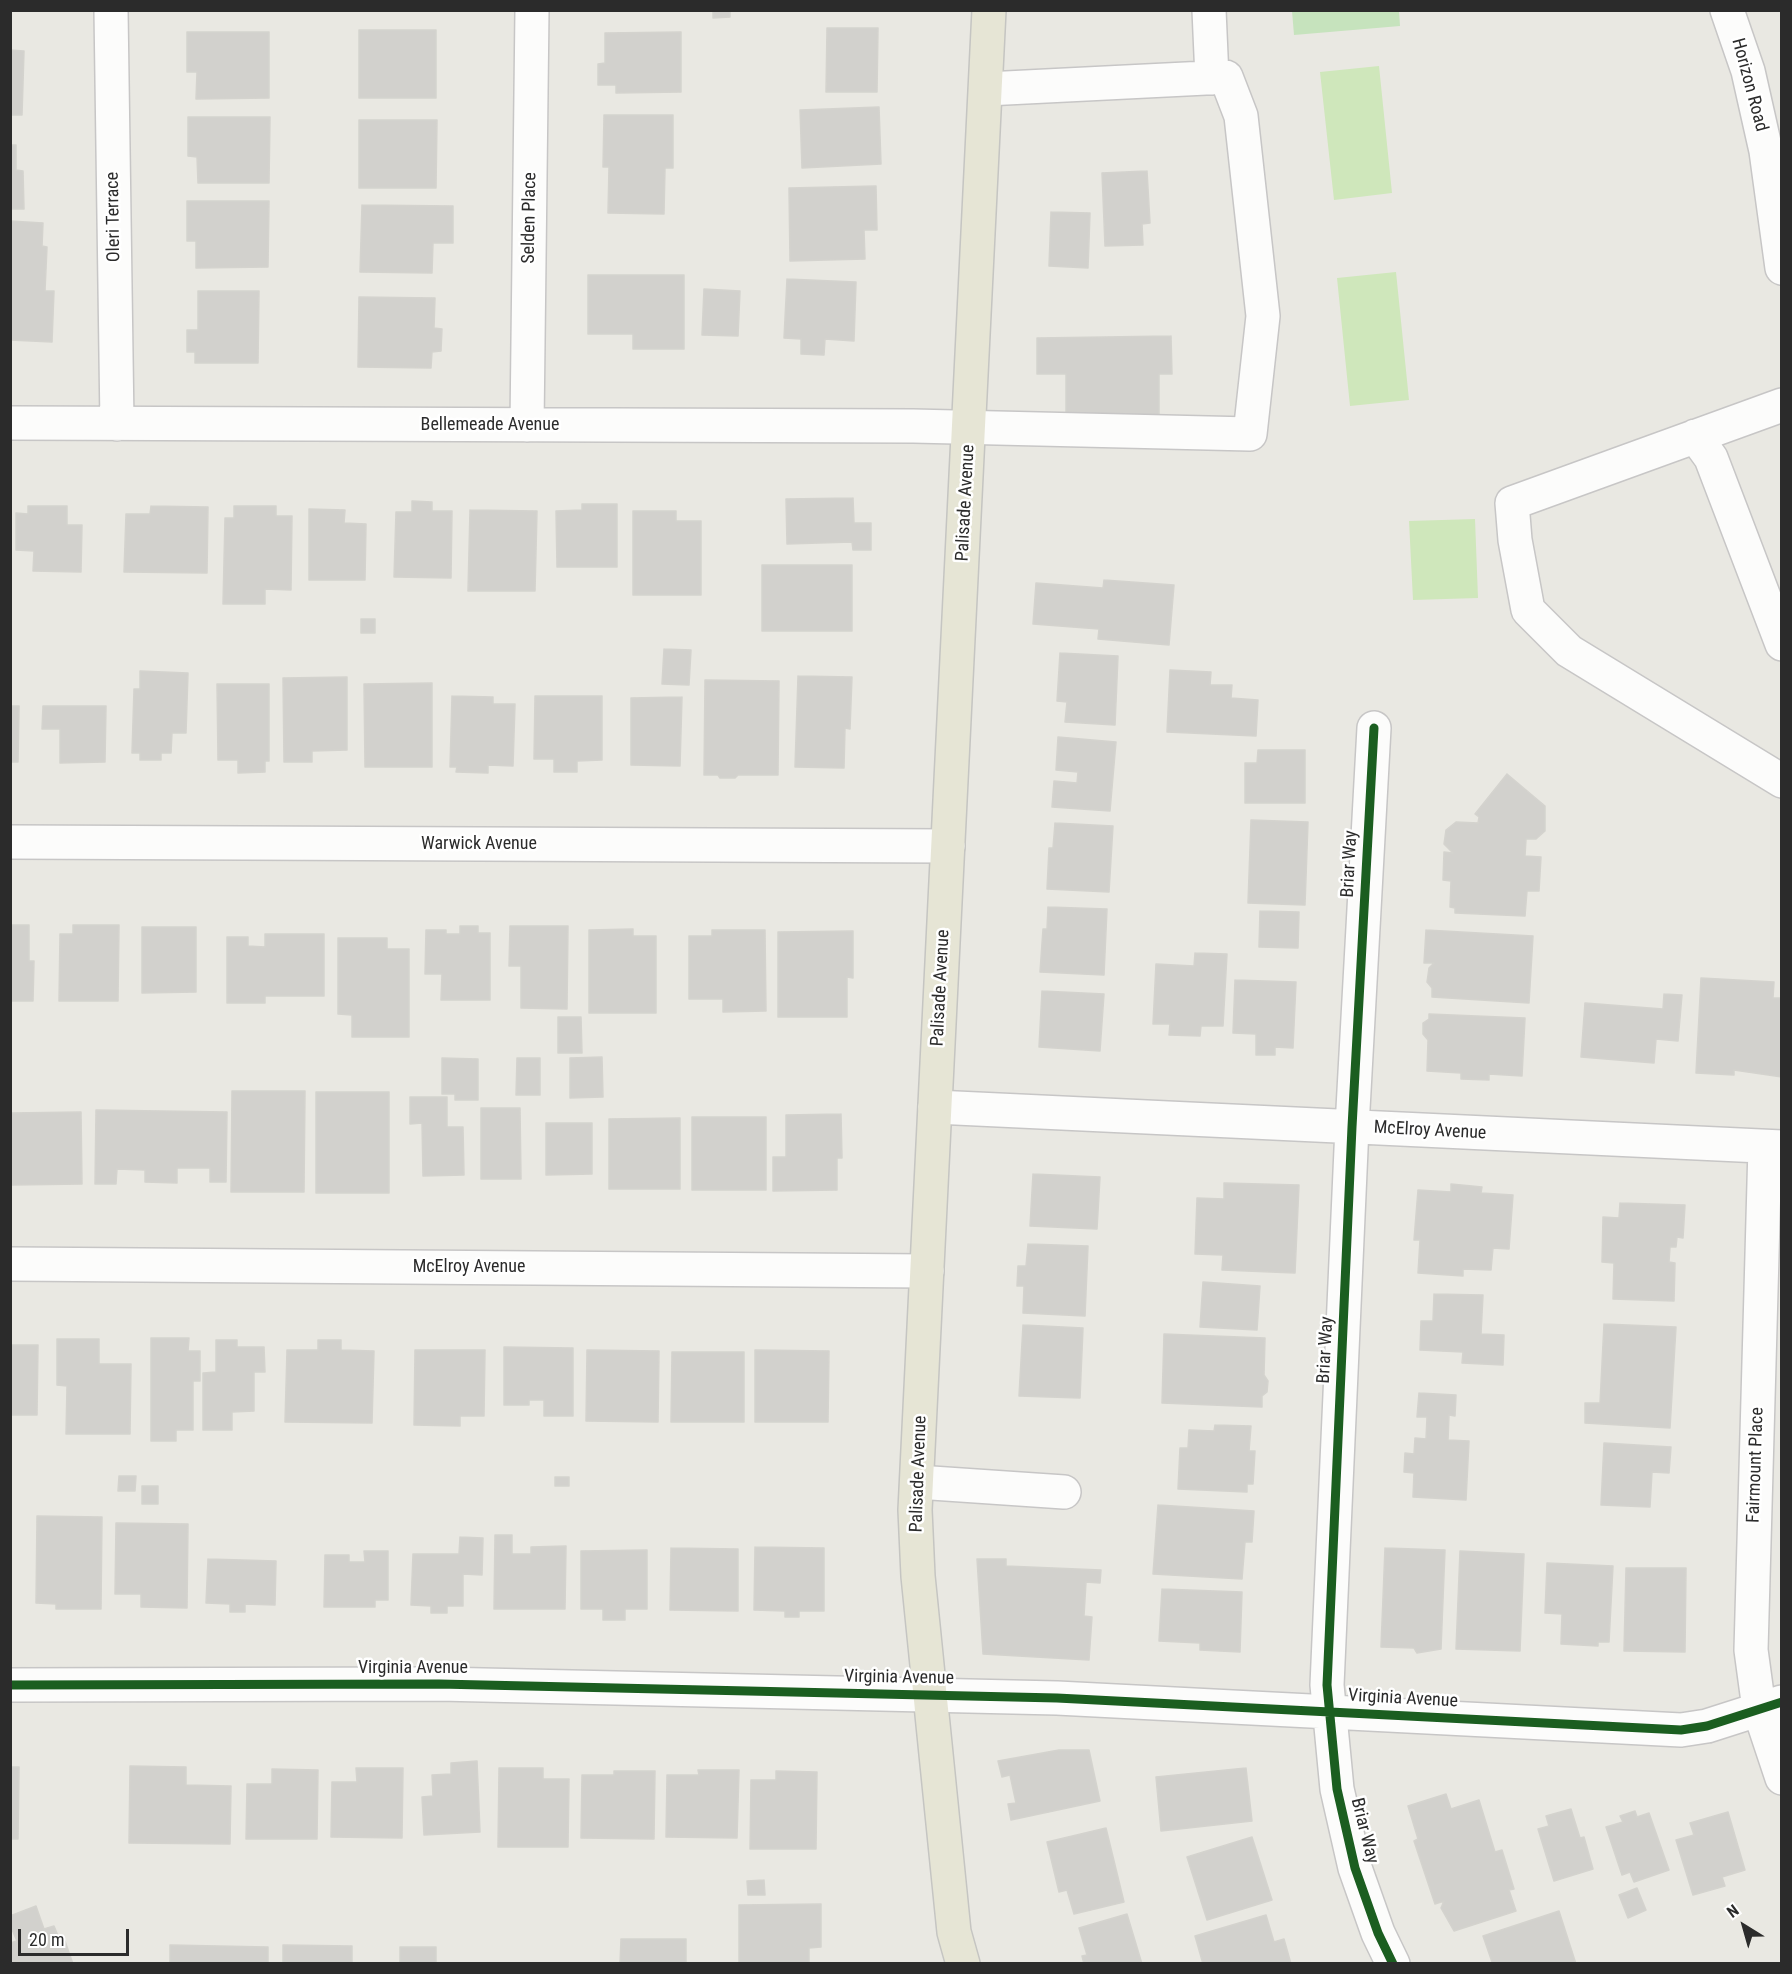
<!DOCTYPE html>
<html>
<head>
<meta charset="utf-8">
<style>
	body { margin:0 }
	#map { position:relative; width:1792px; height:1974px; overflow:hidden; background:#e9e8e2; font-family:"Roboto Condensed",sans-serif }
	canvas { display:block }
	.frame { position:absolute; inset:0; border:12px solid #2b2b2b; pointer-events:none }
	.north { position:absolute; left:1714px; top:1896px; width:60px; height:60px; -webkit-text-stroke:4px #fff; paint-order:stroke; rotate:323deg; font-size:16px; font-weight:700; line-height:24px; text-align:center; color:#2b2b2b }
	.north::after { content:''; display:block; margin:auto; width:21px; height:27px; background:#2b2b2b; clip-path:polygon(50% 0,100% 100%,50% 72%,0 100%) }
	.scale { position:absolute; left:18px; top:1929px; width:111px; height:27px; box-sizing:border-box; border:3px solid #2b2b2b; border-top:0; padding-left:8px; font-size:18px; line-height:21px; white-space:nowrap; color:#2b2b2b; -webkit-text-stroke:4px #fff; paint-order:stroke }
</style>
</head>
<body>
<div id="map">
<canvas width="1792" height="1974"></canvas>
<div class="frame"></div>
<div class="north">N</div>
<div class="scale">20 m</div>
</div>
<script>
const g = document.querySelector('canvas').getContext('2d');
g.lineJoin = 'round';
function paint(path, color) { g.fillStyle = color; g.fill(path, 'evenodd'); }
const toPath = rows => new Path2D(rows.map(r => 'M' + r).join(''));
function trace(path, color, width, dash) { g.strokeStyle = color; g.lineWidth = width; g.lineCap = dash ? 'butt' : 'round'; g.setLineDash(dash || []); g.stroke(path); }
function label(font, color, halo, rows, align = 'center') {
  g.font = font + ' "Roboto Condensed",sans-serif'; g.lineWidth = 5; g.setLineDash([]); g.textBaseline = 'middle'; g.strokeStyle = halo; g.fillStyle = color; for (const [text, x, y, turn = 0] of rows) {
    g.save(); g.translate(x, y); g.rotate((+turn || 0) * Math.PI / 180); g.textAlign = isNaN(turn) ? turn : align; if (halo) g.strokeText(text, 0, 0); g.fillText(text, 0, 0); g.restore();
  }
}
const green = toPath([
	[1292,11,1399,11,1400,26,1294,35]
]);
const pitch = toPath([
	[1379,66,1392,193,1334,200,1320,72],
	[1396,272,1409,400,1350,406,1337,278],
	[1475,519,1478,598,1413,600,1409,521]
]);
const building = toPath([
	[713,10,730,10,730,17,713,18,713,10],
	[827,28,878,28,877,92,826,92,827,28],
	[359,30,436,30,436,98,359,98,359,30],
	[187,32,269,32,269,98,196,99,197,72,187,72,187,32],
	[681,32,681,92,616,93,616,85,598,85,598,64,605,63,605,33,681,32],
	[10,50,24,51,22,115,10,115,10,50],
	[879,107,881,164,802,168,800,110,879,107],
	[604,115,673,115,673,168,665,168,664,214,608,213,609,167,603,167,604,115],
	[188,117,270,117,269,183,198,183,197,157,188,156,188,117],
	[359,120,437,120,436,188,359,188,359,120],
	[10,145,16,145,16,170,23,171,24,209,10,209,10,145],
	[1147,171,1150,223,1142,224,1143,245,1105,246,1102,173,1147,171],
	[876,186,877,230,864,230,865,259,790,261,789,188,876,186],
	[187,201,269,201,268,267,196,268,196,241,187,241,187,201],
	[362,205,453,206,453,243,433,243,432,273,360,272,362,205],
	[1051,212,1090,213,1088,268,1049,266,1051,212],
	[10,221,43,223,42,246,47,247,45,291,54,291,52,342,10,340,10,221],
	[588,275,684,275,684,349,633,349,633,334,588,334,588,275],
	[787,279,856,282,854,341,825,339,824,355,801,354,801,339,784,338,787,279],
	[704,289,740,291,738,336,702,335,704,289],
	[198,291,259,291,258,363,195,363,195,352,187,352,187,330,198,330,198,291],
	[359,297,435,298,434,328,442,329,441,351,432,352,431,368,358,367,359,297],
	[1171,336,1172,374,1159,374,1159,419,1066,420,1066,374,1037,374,1037,338,1171,336],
	[853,498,854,523,871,523,871,550,853,550,852,542,787,544,786,499,853,498],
	[412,501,432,502,432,511,452,511,451,578,394,577,396,512,412,512,412,501],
	[582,504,617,504,617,567,557,567,556,511,582,510,582,504],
	[28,506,67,506,67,525,82,525,81,572,33,571,34,551,16,550,16,513,28,514,28,506],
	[151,506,208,507,207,573,124,572,126,514,150,514,151,506],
	[234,506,276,506,276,516,292,516,291,590,265,589,265,604,223,604,225,518,234,518,234,506],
	[309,509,345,510,344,523,366,524,365,580,309,580,309,509],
	[470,510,537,511,535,591,468,591,470,510],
	[633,511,676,511,676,521,701,521,701,595,633,595,633,511],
	[762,565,852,565,852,631,762,631,762,565],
	[1104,580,1174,585,1169,645,1098,639,1099,629,1033,624,1036,583,1103,588,1104,580],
	[361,619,375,619,375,633,361,633,361,619],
	[664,649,691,650,689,685,662,684,664,649],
	[1060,653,1118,656,1115,725,1065,722,1067,702,1057,701,1060,653],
	[1170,670,1211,672,1210,685,1232,685,1231,698,1258,700,1256,736,1167,732,1170,670],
	[140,671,188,673,186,733,172,733,171,753,161,753,161,760,140,760,140,753,132,753,134,689,140,689,140,671],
	[798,676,852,677,850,729,845,728,844,768,795,767,798,676],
	[347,677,347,750,312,751,312,762,284,762,283,678,347,677],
	[705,680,779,681,778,775,738,775,735,778,720,778,718,775,704,775,705,680],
	[432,683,432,767,365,767,364,684,432,683],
	[217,684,269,684,269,761,265,761,265,772,238,773,238,760,218,760,217,684],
	[452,696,493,697,493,704,515,704,513,766,488,765,488,773,456,772,457,767,450,767,452,696],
	[535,696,602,696,602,760,577,761,577,772,554,772,554,759,534,759,535,696],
	[682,697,680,766,631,765,631,698,682,697],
	[10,706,19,706,18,762,10,762,10,706],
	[43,706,106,706,105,762,60,763,60,729,42,729,43,706],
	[1058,737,1116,742,1110,811,1052,807,1054,781,1077,783,1078,772,1056,770,1058,737],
	[1258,750,1305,750,1305,803,1245,803,1245,763,1257,763,1258,750],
	[1507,774,1545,806,1545,831,1536,839,1526,839,1525,856,1541,857,1539,891,1527,891,1525,916,1455,913,1455,908,1450,907,1451,881,1443,880,1444,852,1453,853,1444,844,1446,830,1456,822,1478,823,1479,817,1475,814,1507,774],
	[1251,820,1308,822,1305,905,1248,903,1251,820],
	[1055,823,1113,826,1109,892,1047,889,1049,848,1053,848,1055,823],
	[1048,907,1107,909,1104,975,1040,972,1043,929,1047,929,1048,907],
	[1260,911,1299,912,1298,948,1259,947,1260,911],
	[10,925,29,925,29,961,34,961,33,1001,10,1001,10,925],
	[73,925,119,925,118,1001,59,1001,60,934,73,934,73,925],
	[460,926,478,926,478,933,490,933,490,1000,441,1000,442,974,425,974,426,930,446,930,446,934,460,934,460,926],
	[510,926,568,926,567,1009,521,1008,521,966,509,966,510,926],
	[142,927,196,927,196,992,142,993,142,927],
	[633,929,633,936,656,936,656,1013,589,1013,589,930,633,929],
	[712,930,765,930,766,1011,723,1012,723,999,689,999,689,936,712,936,712,930],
	[1426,930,1533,936,1529,1003,1432,997,1432,988,1427,982,1429,968,1434,963,1424,963,1426,930],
	[853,931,853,978,847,977,847,1017,778,1017,778,932,853,931],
	[265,934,324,934,324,996,265,996,265,1003,227,1003,227,937,248,937,248,946,265,947,265,934],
	[338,938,387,938,387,949,409,949,409,1037,352,1037,352,1015,338,1014,338,938],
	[1195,953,1227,954,1223,1026,1201,1026,1200,1036,1169,1035,1170,1024,1153,1024,1156,964,1194,966,1195,953],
	[1701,978,1774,982,1773,998,1782,998,1782,1077,1734,1070,1734,1075,1696,1073,1701,978],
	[1235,980,1296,982,1293,1048,1275,1047,1275,1055,1256,1055,1256,1034,1233,1033,1235,980],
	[1042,991,1104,994,1100,1051,1039,1047,1042,991],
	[1664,994,1682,995,1678,1041,1656,1039,1654,1063,1581,1057,1585,1003,1663,1009,1664,994],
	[1429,1014,1525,1018,1522,1076,1489,1074,1489,1080,1461,1079,1461,1073,1427,1071,1428,1040,1423,1034,1423,1023,1429,1019,1429,1014],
	[558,1017,581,1017,582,1053,558,1053,558,1017],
	[602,1057,603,1097,570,1098,570,1058,602,1057],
	[442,1058,478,1059,478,1100,455,1100,455,1094,442,1094,442,1058],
	[517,1058,540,1058,540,1095,516,1095,517,1058],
	[232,1091,305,1091,304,1192,231,1192,232,1091],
	[316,1092,389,1092,389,1193,316,1193,316,1092],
	[410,1097,447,1097,447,1127,463,1127,464,1175,423,1176,422,1123,410,1124,410,1097],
	[481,1108,520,1108,521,1179,481,1179,481,1108],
	[96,1110,227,1112,226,1182,210,1182,210,1168,177,1168,177,1183,145,1182,145,1170,117,1169,116,1184,95,1184,96,1110],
	[81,1112,82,1184,12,1185,11,1113,81,1112],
	[841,1114,842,1158,837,1158,837,1190,773,1191,773,1157,786,1157,786,1115,841,1114],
	[692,1117,766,1117,766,1190,692,1190,692,1117],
	[680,1118,680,1189,609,1189,609,1119,680,1118],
	[546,1123,592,1123,592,1174,546,1175,546,1123],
	[1033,1174,1100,1177,1097,1229,1030,1226,1033,1174],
	[1224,1183,1299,1185,1295,1273,1222,1270,1223,1255,1195,1254,1197,1198,1224,1199,1224,1183],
	[1451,1184,1482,1187,1481,1193,1513,1195,1509,1249,1493,1248,1491,1270,1463,1269,1463,1276,1418,1273,1420,1240,1414,1240,1418,1190,1451,1192,1451,1184],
	[1620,1203,1685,1205,1683,1238,1677,1237,1676,1247,1670,1247,1669,1262,1675,1263,1674,1301,1613,1299,1614,1263,1602,1262,1603,1217,1619,1218,1620,1203],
	[1028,1244,1088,1246,1085,1316,1023,1313,1024,1286,1017,1286,1018,1266,1026,1266,1028,1244],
	[1203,1282,1260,1286,1257,1330,1200,1327,1203,1282],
	[1434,1294,1483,1295,1481,1334,1504,1335,1503,1365,1462,1363,1463,1352,1420,1350,1421,1321,1433,1321,1434,1294],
	[1604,1324,1676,1327,1670,1428,1585,1423,1585,1403,1600,1403,1604,1324],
	[1023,1325,1083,1328,1080,1398,1019,1396,1023,1325],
	[1164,1334,1265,1338,1264,1375,1268,1381,1267,1392,1262,1396,1262,1407,1162,1403,1164,1334],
	[151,1338,189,1338,188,1351,200,1351,200,1381,193,1381,193,1430,176,1430,176,1441,151,1441,151,1338],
	[57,1339,99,1339,99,1364,131,1364,130,1434,66,1434,67,1386,57,1385,57,1339],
	[216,1340,237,1340,237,1347,264,1347,265,1372,254,1372,254,1411,232,1412,232,1430,203,1430,203,1373,216,1372,216,1340],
	[318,1340,341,1340,341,1350,374,1351,372,1423,285,1422,287,1350,318,1350,318,1340],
	[10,1345,38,1345,37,1415,10,1415,10,1345],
	[504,1347,573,1348,573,1416,544,1416,544,1400,529,1400,529,1405,504,1405,504,1347],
	[415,1350,485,1350,484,1416,460,1416,460,1426,414,1425,415,1350],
	[587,1350,659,1351,658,1422,586,1421,587,1350],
	[755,1350,829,1351,828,1422,755,1422,755,1350],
	[672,1352,744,1352,744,1422,671,1422,672,1352],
	[1419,1393,1456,1395,1455,1416,1449,1415,1448,1440,1469,1441,1466,1500,1413,1497,1414,1473,1404,1472,1405,1453,1414,1454,1415,1438,1426,1439,1427,1417,1417,1417,1419,1393],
	[1215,1425,1251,1426,1249,1451,1255,1451,1253,1484,1247,1484,1247,1492,1178,1489,1180,1448,1188,1448,1189,1430,1214,1431,1215,1425],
	[1604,1443,1671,1447,1669,1473,1652,1472,1650,1507,1601,1505,1604,1443],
	[119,1476,136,1476,135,1491,118,1491,119,1476],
	[555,1477,569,1477,569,1486,555,1486,555,1477],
	[142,1486,158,1486,158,1504,142,1504,142,1486],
	[1158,1505,1254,1511,1252,1542,1245,1542,1242,1579,1153,1574,1158,1505],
	[37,1516,102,1517,101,1609,56,1609,56,1604,36,1603,37,1516],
	[116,1523,188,1524,187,1608,141,1607,141,1594,115,1594,116,1523],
	[495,1535,512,1535,512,1554,531,1554,531,1547,566,1546,565,1609,494,1609,495,1535],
	[460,1537,483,1538,482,1575,463,1574,463,1606,447,1606,447,1613,431,1613,431,1606,411,1605,413,1554,459,1554,460,1537],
	[755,1547,824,1548,824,1611,799,1611,799,1617,785,1617,785,1611,754,1610,755,1547],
	[671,1548,738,1549,738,1611,670,1610,671,1548],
	[1385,1548,1445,1550,1441,1649,1417,1653,1414,1648,1381,1647,1385,1548],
	[647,1550,647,1609,625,1609,625,1620,603,1620,603,1609,581,1609,581,1551,647,1550],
	[364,1551,388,1551,388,1600,375,1600,375,1607,324,1607,325,1555,349,1555,349,1562,365,1562,364,1551],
	[1460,1551,1524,1554,1520,1651,1456,1649,1460,1551],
	[208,1559,276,1561,275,1605,245,1604,245,1612,230,1612,230,1604,206,1603,208,1559],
	[977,1559,1006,1559,1006,1566,1101,1570,1100,1583,1086,1582,1084,1616,1092,1617,1089,1660,983,1654,977,1559],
	[1547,1563,1613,1566,1609,1642,1598,1642,1598,1646,1561,1644,1562,1614,1545,1613,1547,1563],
	[1626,1568,1686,1568,1685,1652,1624,1651,1626,1568],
	[1162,1589,1242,1592,1240,1652,1200,1650,1200,1643,1159,1641,1162,1589],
	[1059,1750,1089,1750,1100,1801,1011,1820,1008,1804,1016,1803,1010,1775,1002,1777,998,1761,1059,1750],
	[477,1761,480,1832,424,1835,422,1797,433,1796,432,1775,451,1774,451,1763,477,1761],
	[130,1766,186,1767,186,1785,231,1786,230,1844,129,1843,130,1766],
	[10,1767,19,1767,18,1839,10,1839,10,1767],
	[356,1768,403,1768,402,1838,331,1837,332,1782,357,1782,356,1768],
	[499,1768,543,1768,543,1779,569,1779,568,1847,498,1847,499,1768],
	[1246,1768,1252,1821,1161,1831,1156,1777,1246,1768],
	[272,1769,318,1770,317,1839,246,1839,247,1784,272,1784,272,1769],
	[698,1770,739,1770,737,1838,666,1837,667,1775,699,1775,698,1770],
	[614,1771,655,1771,654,1839,581,1838,582,1775,614,1775,614,1771],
	[776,1771,817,1772,816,1849,750,1849,751,1780,776,1780,776,1771],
	[1446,1794,1451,1809,1479,1800,1495,1852,1502,1850,1514,1889,1509,1890,1516,1911,1454,1931,1441,1908,1444,1901,1435,1904,1414,1841,1418,1839,1408,1806,1446,1794],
	[1571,1809,1580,1838,1584,1837,1593,1869,1554,1881,1538,1829,1549,1826,1546,1816,1571,1809],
	[1635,1811,1637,1817,1649,1813,1669,1870,1634,1882,1630,1872,1622,1875,1606,1827,1623,1822,1620,1816,1635,1811],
	[1728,1812,1745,1870,1722,1877,1725,1886,1693,1895,1676,1840,1694,1835,1690,1823,1728,1812],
	[1106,1828,1124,1902,1074,1914,1067,1890,1059,1892,1047,1842,1106,1828],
	[1252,1837,1272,1900,1207,1920,1187,1857,1252,1837],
	[764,1880,765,1895,748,1895,747,1881,764,1880],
	[1637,1888,1646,1910,1628,1918,1619,1895,1637,1888],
	[821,1904,821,1947,809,1948,809,1964,739,1964,739,1905,821,1904],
	[36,1906,44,1929,54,1926,61,1943,65,1941,73,1964,10,1964,10,1943,17,1941,10,1925,10,1916,36,1906],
	[1559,1911,1576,1964,1489,1964,1492,1962,1483,1936,1559,1911],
	[1127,1914,1142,1964,1084,1964,1082,1956,1087,1955,1079,1928,1127,1914],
	[1266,1915,1274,1942,1284,1939,1291,1964,1203,1964,1195,1936,1266,1915],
	[621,1939,686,1939,686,1964,620,1964,621,1939],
	[170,1945,268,1947,268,1964,170,1964,170,1945],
	[283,1945,352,1946,352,1964,283,1964,283,1945],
	[400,1947,436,1947,436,1964,400,1964,400,1947]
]);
const minor = toPath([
	[111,10,117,424],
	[1209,10,1212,78],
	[1727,10,1748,71,1766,151,1782,268],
	[1782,405,1512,503,1515,540,1528,610,1569,651,1782,781],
	[10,423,913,426,1250,434,1263,316,1241,116,1226,77,986,89],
	[527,425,532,10],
	[1695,436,1711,458,1782,644],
	[1374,728,1352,1127,1327,1685,1337,1789,1355,1868,1378,1933,1393,1964],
	[10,842,948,846],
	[935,1107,1782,1147],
	[1765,1147,1751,1650,1759,1709,1782,1778],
	[10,1264,927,1271],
	[917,1482,1064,1492],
	[10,1685,439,1684,1057,1698,1681,1730,1707,1726,1782,1702]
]);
const major = toPath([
	[963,1964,954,1932,918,1576,915,1510,989,10]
]);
const cycleway = toPath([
	[1374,728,1352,1127,1327,1685,1337,1789,1355,1868,1378,1933,1393,1964],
	[10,1685,439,1684,1057,1698,1681,1730,1707,1726,1782,1702]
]);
const streetNames = [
	["Horizon Road",1749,85,75],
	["Oleri Terrace",114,217,-91],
	["Selden Place",530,218,-89],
	["Bellemeade Avenue",490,425],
	["Palisade Avenue",966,503,-87],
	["Warwick Avenue",479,844],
	["Briar Way",1350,864,-87],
	["Palisade Avenue",941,988,-87],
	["McElroy Avenue",1430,1131,3],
	["McElroy Avenue",469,1267],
	["Briar Way",1326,1350,-87],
	["Fairmount Place",1756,1465,-88],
	["Palisade Avenue",919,1474,-88],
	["Virginia Avenue",413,1668],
	["Virginia Avenue",899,1678,1],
	["Virginia Avenue",1403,1699,3],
	["Briar Way",1364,1831,76]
];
paint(green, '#c6e3bd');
paint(pitch, '#cfe7bb');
paint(building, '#d2d1cd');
trace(building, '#d4d3ce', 1.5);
trace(minor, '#c7c6c6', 36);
trace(major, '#c5c5c2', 36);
trace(minor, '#fcfcfb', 33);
trace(major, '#e6e5d5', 33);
trace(cycleway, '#1b5e20', 9);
label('18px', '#2b2b2b', '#fff', streetNames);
</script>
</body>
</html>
